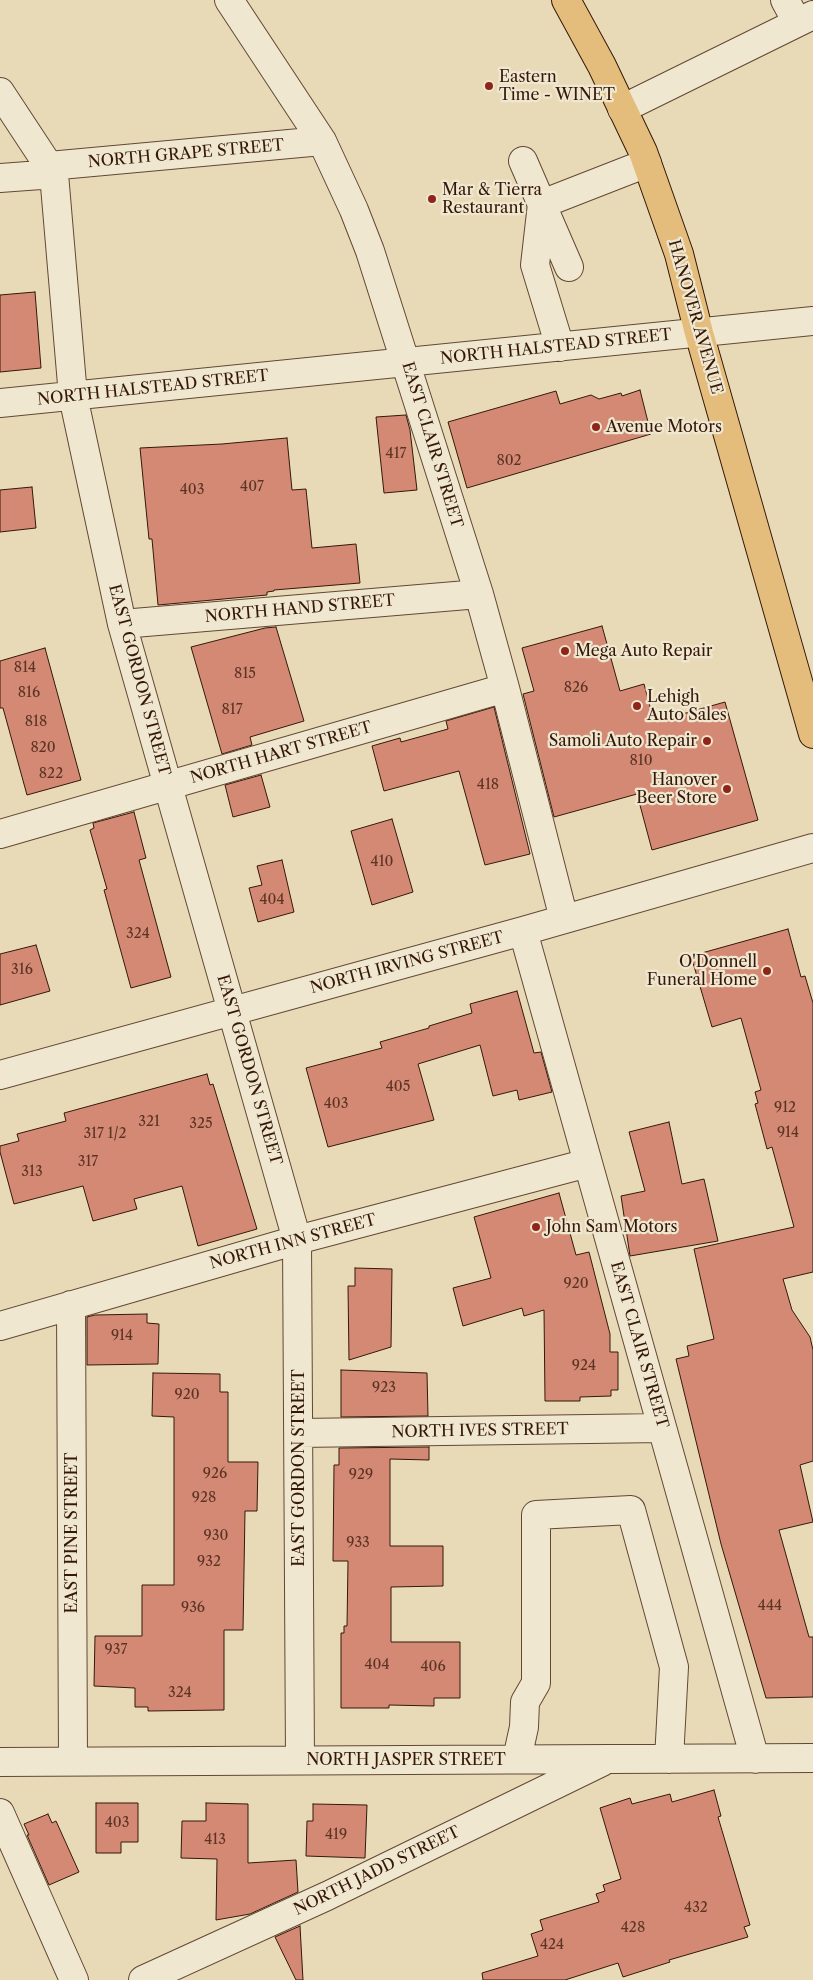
<!DOCTYPE html>
<html>
<head>
<meta charset="utf-8">
<style>
	body { margin:0 }
	canvas { display:block; background:#e8dab7 }
</style>
</head>
<body>
<canvas width="813" height="1980"></canvas>
<script>
const g = document.querySelector('canvas').getContext('2d');
g.lineJoin = 'round';
function paint(path, color) { g.fillStyle = color; g.fill(path, 'evenodd'); }
const toPath = rows => new Path2D(rows.map(r => 'M' + r).join(''));
function trace(path, color, width, dash) { g.strokeStyle = color; g.lineWidth = width; g.lineCap = dash ? 'butt' : 'round'; g.setLineDash(dash || []); g.stroke(path); }
function label(font, color, halo, rows, align = 'center') {
  g.font = font + ' "Libre Caslon Text",serif'; g.lineWidth = 4.5; g.setLineDash([]); g.textBaseline = 'middle'; g.strokeStyle = halo; g.fillStyle = color; for (const [text, x, y, turn = 0] of rows) {
    g.save(); g.translate(x, y); g.rotate((+turn || 0) * Math.PI / 180); g.textAlign = isNaN(turn) ? turn : align; if (halo) g.strokeText(text, 0, 0); g.fillText(text, 0, 0); g.restore();
  }
}
const building = toPath([
	[35,292,41,368,0,372,0,295,35,292],
	[640,390,651,434,467,488,448,422,556,391,560,404,591,395,599,399,621,393,622,396,640,390],
	[406,415,410,430,417,490,384,493,376,417,406,415],
	[287,438,292,490,306,489,312,548,356,544,360,583,274,590,274,591,267,592,267,595,158,605,152,539,149,539,140,448,222,444,287,438],
	[32,487,36,528,0,532,0,490,32,487],
	[602,626,620,691,644,684,654,722,725,702,758,820,652,850,637,794,554,817,523,694,534,691,522,648,602,626],
	[276,627,304,721,250,737,252,745,222,754,191,647,265,628,276,627],
	[45,648,81,780,27,795,3,708,0,708,0,661,45,648],
	[494,707,530,854,485,865,459,771,384,791,372,746,400,738,401,742,448,729,446,721,494,707],
	[261,775,270,807,233,817,225,785,261,775],
	[134,812,146,858,139,860,171,977,131,988,104,890,107,889,90,830,94,828,93,823,134,812],
	[392,819,413,892,372,905,351,831,392,819],
	[282,860,294,912,258,922,249,888,262,885,257,866,282,860],
	[788,929,801,977,805,976,813,1003,813,1272,783,1279,792,1310,810,1337,813,1350,813,1461,800,1465,813,1522,779,1530,809,1637,813,1637,813,1697,766,1698,721,1544,676,1359,689,1356,687,1346,714,1339,694,1249,794,1227,772,1147,767,1149,755,1104,758,1103,755,1092,761,1090,741,1018,712,1027,691,956,788,929],
	[36,945,50,991,0,1005,0,954,36,945],
	[517,991,534,1053,541,1052,552,1092,519,1100,517,1090,493,1096,480,1045,418,1064,434,1120,328,1147,306,1068,382,1048,380,1042,429,1028,429,1026,472,1013,470,1004,517,991],
	[207,1074,210,1085,213,1084,257,1229,198,1246,182,1186,134,1199,137,1209,93,1221,83,1186,14,1204,0,1152,0,1146,19,1141,17,1134,66,1121,64,1113,207,1074],
	[669,1122,682,1184,704,1179,718,1241,630,1256,621,1196,645,1191,629,1132,669,1122],
	[559,1193,576,1255,589,1252,610,1334,610,1352,618,1352,618,1390,611,1390,611,1396,580,1397,580,1401,545,1401,544,1310,524,1316,522,1308,463,1326,453,1288,491,1278,474,1217,559,1193],
	[355,1268,392,1269,391,1347,349,1360,348,1286,355,1286,355,1268],
	[147,1314,147,1323,159,1324,158,1364,87,1365,87,1317,95,1315,147,1314],
	[341,1370,427,1373,428,1416,341,1417,341,1370],
	[153,1373,220,1374,220,1392,228,1392,228,1462,258,1462,257,1511,245,1511,243,1630,224,1630,224,1710,148,1711,148,1707,135,1707,135,1688,94,1686,95,1636,142,1636,142,1585,174,1585,174,1417,152,1416,153,1373],
	[429,1447,429,1460,390,1459,390,1546,443,1546,443,1586,391,1587,391,1642,460,1642,460,1698,434,1698,434,1706,389,1705,389,1708,341,1708,341,1633,344,1633,344,1626,347,1626,348,1561,333,1561,334,1465,339,1465,339,1448,429,1447],
	[714,1790,721,1816,718,1817,750,1925,744,1927,748,1937,669,1960,670,1962,623,1977,618,1963,565,1980,483,1980,482,1973,538,1956,531,1934,543,1930,540,1920,599,1902,596,1894,605,1891,603,1885,621,1879,600,1808,630,1798,632,1804,670,1794,672,1802,714,1790],
	[96,1803,138,1803,138,1842,121,1842,121,1853,96,1853,96,1803],
	[206,1803,248,1804,248,1863,296,1860,298,1892,250,1914,216,1920,217,1859,181,1858,182,1821,206,1821,206,1803],
	[313,1804,367,1805,365,1858,306,1856,307,1821,313,1821,313,1804],
	[48,1814,52,1823,56,1821,79,1872,49,1885,27,1835,29,1835,24,1824,48,1814],
	[300,1926,303,1980,296,1980,275,1937,300,1926]
]);
const minor = toPath([
	[229,0,322,141,354,210,370,251,479,594,505,688,564,919],
	[785,0,797,22],
	[0,92,54,174,73,396,122,624,297,1240,300,1760],
	[622,109,813,15],
	[523,161,569,267],
	[49,166,322,141],
	[0,178,54,174],
	[560,347,535,265,542,204,647,163],
	[0,403,813,321],
	[122,624,479,594],
	[0,834,505,688],
	[523,931,755,1759],
	[0,1075,523,931,813,848],
	[71,1305,73,1761],
	[0,1326,297,1240,588,1163],
	[299,1433,662,1428],
	[517,1759,524,1727,525,1702,536,1683,536,1515,631,1510,674,1667,669,1759],
	[0,1762,813,1758],
	[0,1813,74,1980],
	[143,1980,327,1896,602,1762]
]);
const major = toPath([
	[566,0,602,66,643,152,679,254,699,333,813,734]
]);
const markers = [
	[489,86,5,"#8f2418"],
	[432,199,5,"#8f2418"],
	[596,427,5,"#8f2418"],
	[565,651,5,"#8f2418"],
	[637,706,5,"#8f2418"],
	[707,741,5,"#8f2418"],
	[727,789,5,"#8f2418"],
	[767,971,5,"#8f2418"],
	[536,1227,5,"#8f2418"]
];
const numberNames = [
	["417",396,454],
	["802",509,461],
	["407",252,487],
	["403",192,490],
	["814",25,668],
	["815",245,674],
	["826",576,688],
	["816",29,693],
	["817",232,710],
	["818",36,722],
	["820",43,748],
	["810",641,761],
	["822",51,774],
	["418",488,785],
	["410",382,862],
	["404",272,900],
	["324",138,934],
	["316",22,970],
	["405",398,1087],
	["403",336,1104],
	["912",785,1108],
	["321",149,1122],
	["325",201,1124],
	["914",788,1133],
	["317 1/2",105,1134],
	["317",88,1162],
	["313",32,1172],
	["920",576,1284],
	["914",122,1336],
	["924",584,1366],
	["923",384,1388],
	["920",187,1395],
	["926",215,1474],
	["929",361,1475],
	["928",204,1498],
	["930",216,1536],
	["933",358,1543],
	["932",209,1562],
	["444",770,1606],
	["936",193,1608],
	["937",116,1650],
	["404",377,1665],
	["406",433,1667],
	["324",180,1693],
	["403",117,1823],
	["419",336,1835],
	["413",215,1840],
	["432",696,1908],
	["428",633,1928],
	["424",552,1945]
];
const poiNames = [
	["Eastern",499,77],
	["Time - WINET",499,95],
	["Mar & Tierra",442,190],
	["Restaurant",442,208],
	["Avenue Motors",606,427],
	["Mega Auto Repair",575,651],
	["Lehigh",647,697],
	["Auto Sales",647,715],
	["Samoli Auto Repair",697,741,"right"],
	["Hanover",717,780,"right"],
	["Beer Store",717,798,"right"],
	["O'Donnell",757,962,"right"],
	["Funeral Home",757,980,"right"],
	["John Sam Motors",546,1227]
];
const streetNames = [
	["NORTH GRAPE STREET",186,154,-5],
	["HANOVER AVENUE",695,317,74],
	["NORTH HALSTEAD STREET",556,347,-6],
	["NORTH HALSTEAD STREET",153,388,-6],
	["EAST CLAIR STREET",432,445,73],
	["NORTH HAND STREET",300,609,-5],
	["EAST GORDON STREET",139,680,75],
	["NORTH HART STREET",281,753,-16],
	["NORTH IRVING STREET",407,963,-15],
	["EAST GORDON STREET",249,1070,74],
	["NORTH INN STREET",293,1242,-15],
	["EAST CLAIR STREET",639,1345,74],
	["NORTH IVES STREET",480,1431,-1],
	["EAST GORDON STREET",299,1468,-90],
	["EAST PINE STREET",72,1533,-90],
	["NORTH JASPER STREET",406,1760],
	["NORTH JADD STREET",377,1871,-26]
];
paint(building, '#d38974');
trace(building, '#351809', 1);
trace(minor, '#624834', 30);
trace(major, '#351809', 30);
trace(minor, '#f0e7d0', 28);
trace(major, '#e4bd7c', 28);
for (const [x, y, r, color] of markers) { const dot = new Path2D(); dot.arc(x, y, r, 0, 2 * Math.PI); g.fillStyle = color; g.fill(dot); trace(dot, '#f0e7d0', 2); }
label('14px', '#5c3424', null, numberNames);
label('16px', '#351809', '#f0e7d0', poiNames, 'left');
label('16px', '#351809', '#f0e7d0', streetNames);
</script>
</body>
</html>
